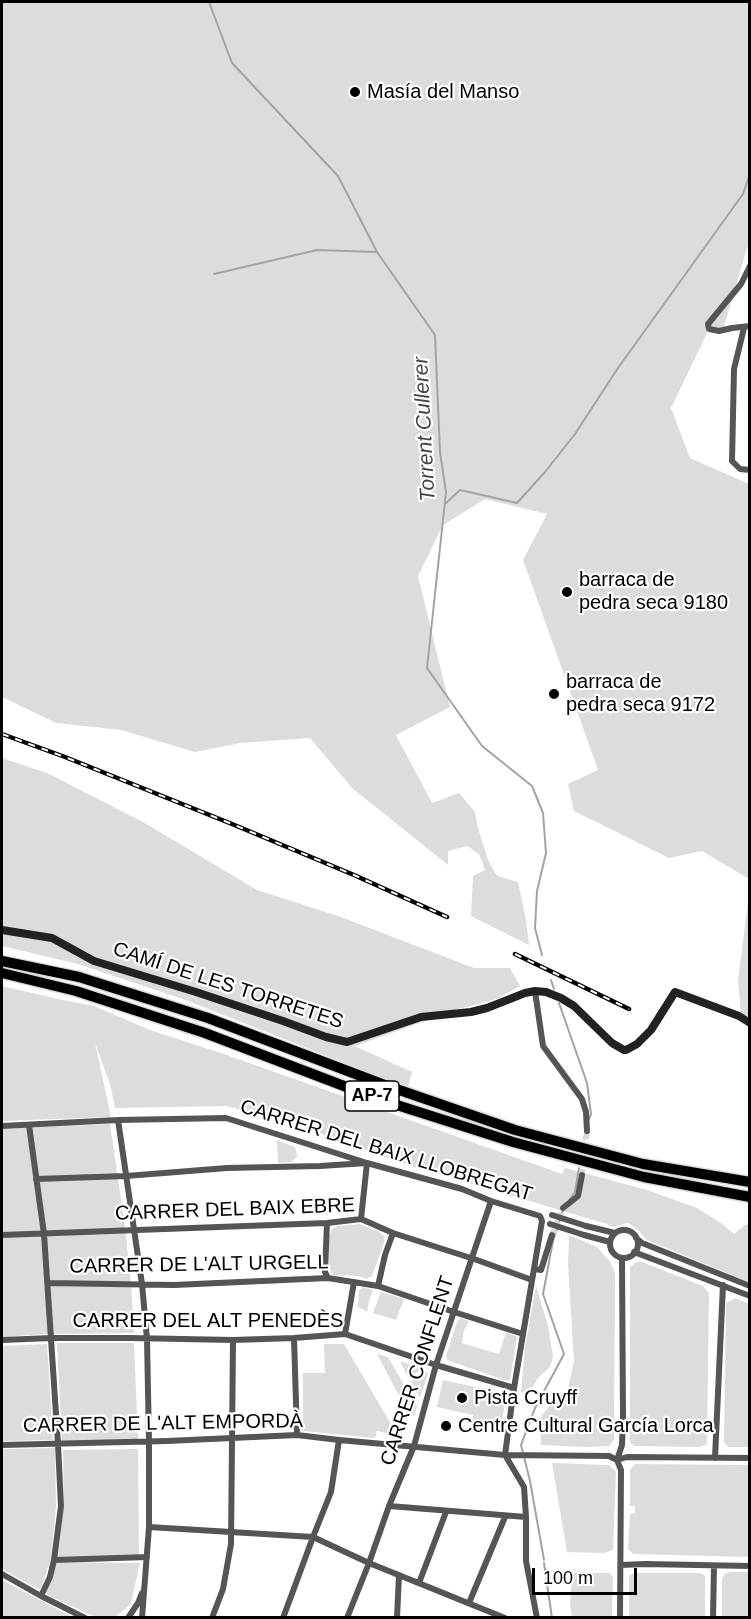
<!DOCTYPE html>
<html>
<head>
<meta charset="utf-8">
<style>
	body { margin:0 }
	#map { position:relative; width:751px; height:1619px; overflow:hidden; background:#fff; font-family:Arial,sans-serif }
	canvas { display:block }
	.frame { position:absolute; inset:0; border:3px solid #000; pointer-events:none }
	.scale { position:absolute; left:532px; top:1568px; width:105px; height:27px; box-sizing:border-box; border:3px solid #000; border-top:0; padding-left:8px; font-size:18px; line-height:21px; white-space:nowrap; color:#000; -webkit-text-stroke:4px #fff; paint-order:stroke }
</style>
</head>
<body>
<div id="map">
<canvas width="751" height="1619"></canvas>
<div class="frame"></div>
<div class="scale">100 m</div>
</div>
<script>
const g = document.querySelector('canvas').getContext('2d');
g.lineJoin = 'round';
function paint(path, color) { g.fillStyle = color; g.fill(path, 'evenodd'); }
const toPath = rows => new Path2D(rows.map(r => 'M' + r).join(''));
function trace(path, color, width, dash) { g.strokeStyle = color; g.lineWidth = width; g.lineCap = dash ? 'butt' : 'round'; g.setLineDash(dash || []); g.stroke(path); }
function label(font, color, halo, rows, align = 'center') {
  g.font = font + ' Arial,sans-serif'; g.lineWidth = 4.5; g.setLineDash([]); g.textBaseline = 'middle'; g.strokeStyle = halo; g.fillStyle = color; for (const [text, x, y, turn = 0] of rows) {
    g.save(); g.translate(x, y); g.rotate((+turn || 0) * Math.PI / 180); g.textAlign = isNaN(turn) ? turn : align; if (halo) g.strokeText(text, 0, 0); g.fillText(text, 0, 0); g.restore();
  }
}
const green = toPath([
	[2,2,749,2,749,241,723,330,709,329,671,408,690,458,749,484,749,879,702,851,669,858,574,811,568,784,598,770,523,560,547,514,485,499,443,525,418,576,450,707,396,735,432,803,459,793,475,812,478,828,488,860,497,876,518,882,526,920,529,945,471,916,473,876,485,870,479,854,467,846,448,851,448,865,352,788,310,738,240,743,195,752,121,730,56,723,2,697],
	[2,758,47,773,143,822,257,890,338,916,474,968,510,968,520,986,497,999,459,1009,355,1046,412,1072,408,1088,183,999,78,964,2,946],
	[749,895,749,1017,741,1013,738,980],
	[2,986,58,999,94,1006,150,1030,224,1054,562,1174,565,1168,647,1190,675,1200,697,1208,721,1223,734,1234,745,1225,749,1224,749,1282,647,1240,638,1230,628,1223,612,1227,607,1224,408,1165,294,1124,226,1106,115,1108,110,1084,95,1043,111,1117,2,1121],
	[110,1124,125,1227,131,1282,134,1333,46,1334,2,1337,2,1129],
	[277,1140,295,1147,297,1156,292,1162,278,1163],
	[359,1224,378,1231,384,1236,384,1243,372,1276,366,1279,358,1276,333,1275,329,1267,329,1237,332,1229,338,1226],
	[569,1235,597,1247,611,1263,615,1274,614,1439,610,1446,587,1447,541,1445,540,1418,550,1405,568,1389,574,1361,568,1264],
	[636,1262,642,1262,703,1286,709,1293,707,1444,700,1447,634,1446,630,1442,630,1267],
	[536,1286,548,1326,553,1356,550,1367,538,1378,528,1394,521,1392,525,1348],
	[363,1287,373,1290,369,1301,367,1312,358,1307,359,1291],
	[381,1292,404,1299,396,1320,373,1313],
	[735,1298,749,1304,749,1447,729,1447,724,1443,726,1303],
	[460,1318,469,1321,464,1330,462,1343,495,1353,499,1354,506,1332,517,1337,510,1380,507,1381,447,1360,446,1356,457,1322],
	[57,1343,134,1343,138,1439,62,1441],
	[47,1344,53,1440,2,1441,2,1346],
	[324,1344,344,1344,398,1436,377,1431,375,1438,303,1431,303,1373,325,1373],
	[377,1354,388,1357,417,1407,414,1416,397,1392],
	[400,1361,423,1369,408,1377],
	[426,1371,428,1374,420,1397,411,1381],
	[443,1380,507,1394,499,1434,471,1428,473,1415,437,1407],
	[55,1448,56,1507,51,1559,40,1590,2,1569,2,1449],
	[138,1449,139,1554,58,1557,64,1504,63,1450],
	[552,1463,609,1465,616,1472,613,1550,604,1553,567,1552],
	[635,1464,749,1465,749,1557,633,1554,628,1549,630,1514,635,1513,635,1506,630,1506,630,1470],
	[56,1562,140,1563,131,1604,115,1617,95,1617,46,1594],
	[730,1572,749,1572,749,1617,722,1617,722,1579,725,1574],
	[572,1573,609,1573,613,1577,612,1617,572,1617,570,1605],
	[634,1573,700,1573,705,1576,705,1617,629,1617,629,1576],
	[2,1580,72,1617,2,1617]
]);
const stream = toPath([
	[209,2,232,63,338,176,377,252,435,335,440,452,446,492,427,668,482,746,532,786,543,813,546,853,537,891,535,928,542,955],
	[214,274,317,250,376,252],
	[445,504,460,490,517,503,545,472,575,434,618,368,743,194,750,174],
	[551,980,554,989],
	[559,1003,587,1083,591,1114,588,1121],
	[584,1139,586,1132],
	[569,1200,575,1192,579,1168],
	[544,1560,530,1481,521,1445,535,1408,564,1354,543,1294,553,1241,563,1210],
	[544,1563,552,1618]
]);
const streetTunnel = toPath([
	[582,1175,587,1131],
	[552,1235,563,1208]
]);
const street = toPath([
	[750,266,741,284,708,324,709,329,719,331,732,328,750,326],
	[744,328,734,369,732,461,740,469,750,470],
	[535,991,543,1046,582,1099,586,1112,587,1131],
	[118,1120,142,1284,147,1339,149,1442,149,1527,142,1618],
	[29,1125,44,1234,58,1444,61,1506,54,1560,50,1577,41,1596],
	[2,1126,118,1120,226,1118,367,1163,462,1189,491,1201,540,1216,542,1221,514,1388,505,1455,524,1487,526,1517,526,1561,537,1618],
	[36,1179,126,1176,227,1168,320,1166,367,1163,361,1219],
	[563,1208,578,1196,582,1175],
	[327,1223,325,1272,328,1278],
	[586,1226,615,1233],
	'610 1244a14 14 0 1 1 28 0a14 14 0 1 1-28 0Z',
	[2,1235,327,1223,361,1219,393,1233,477,1260,532,1280],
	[584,1235,610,1242],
	[636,1238,642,1243,750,1286],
	[634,1252,750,1296],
	[535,1269,541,1270,552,1235],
	[48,1283,174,1285,328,1278,378,1286,454,1312,523,1334],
	[378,1286,385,1255,393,1233],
	[345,1334,354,1282],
	[294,1338,297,1435],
	[2,1340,52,1338,130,1338,233,1340,294,1338,345,1334,436,1365,514,1388],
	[2,1445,167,1441,297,1435,339,1440,505,1455,609,1456,617,1460,627,1457,750,1458],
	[715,1458,723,1285],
	[389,1506,526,1517],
	[149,1527,313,1537,369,1563,505,1618],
	[54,1560,147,1557],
	[621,1565,645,1564,750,1566],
	[2,1574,41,1596,85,1618],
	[419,1583,446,1512],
	[469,1603,505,1517],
	[128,1618,138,1603,142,1593],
	[212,1618,223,1589,231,1544,233,1340],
	[283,1618,313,1537,331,1492,339,1440],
	[347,1618,369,1563,389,1506,414,1446,436,1365,491,1201],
	[397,1618,399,1575],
	[620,1618,621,1470,617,1460,622,1445,623,1418,622,1258],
	[713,1618,714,1567]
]);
const secondary = toPath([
	[2,930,52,938,94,961,196,992,283,1021,326,1037,347,1042,421,1017,471,1012,487,1008,525,993,535,991,546,992,561,998,574,1006,612,1043,624,1050,626,1050,637,1044,651,1030,675,992,739,1016,750,1023]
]);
const highway = toPath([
	[2,961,79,977,208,1018,382,1084,515,1130,643,1164,750,1182],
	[2,973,76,991,205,1033,378,1099,513,1142,644,1177,750,1197]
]);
const rail = toPath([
	[2,734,65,757,232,824,354,875,447,917],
	[515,954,629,1009]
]);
const streetBridge = toPath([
	[552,1215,586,1226],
	[550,1224,584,1235]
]);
const markers = [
	[355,92,6,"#000"],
	[567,592,6,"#000"],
	[554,694,6,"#000"],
	[462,1398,6,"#000"],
	[446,1426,6,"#000"]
];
const shields = [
	[372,1096,54]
];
const shieldNames = [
	["AP-7",372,1096]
];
const poiNames = [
	["Masía del Manso",367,92],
	["barraca de",579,580],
	["pedra seca 9180",579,603],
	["barraca de",566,682],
	["pedra seca 9172",566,705],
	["Pista Cruyff",474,1398],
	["Centre Cultural García Lorca",458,1426]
];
const streetNames = [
	["CAMÍ DE LES TORRETES",228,986,18],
	["CARRER DEL BAIX LLOBREGAT",386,1151,17],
	["CARRER DEL BAIX EBRE",235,1210,-2],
	["CARRER DE L'ALT URGELL",199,1265,-1],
	["CARRER DEL ALT PENEDÈS",208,1321],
	["CARRER CONFLENT",418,1371,-72],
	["CARRER DE L'ALT EMPORDÀ",163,1424,-1]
];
const waterNames = [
	["Torrent Cullerer",425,429,-93]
];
paint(green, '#dcdcdc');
trace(stream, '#a3a3a3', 2);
trace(streetTunnel, '#d9d9d9', 6, [6, 3]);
trace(highway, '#dbdbdb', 13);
trace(street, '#555', 6);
trace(secondary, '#222', 8);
trace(highway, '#000', 10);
trace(rail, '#000', 4.5);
trace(rail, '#fff', 2, [7]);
trace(streetBridge, '#555', 6);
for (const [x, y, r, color] of markers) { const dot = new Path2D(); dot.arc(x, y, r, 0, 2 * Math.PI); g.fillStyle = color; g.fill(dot); trace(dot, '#fff', 2); }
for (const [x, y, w] of shields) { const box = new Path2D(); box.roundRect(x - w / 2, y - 15, w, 30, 4.5); g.fillStyle = '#fff'; g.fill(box); trace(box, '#000', 1.5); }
label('bold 18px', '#000', null, shieldNames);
label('20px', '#000', '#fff', poiNames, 'left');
label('20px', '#000', '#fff', streetNames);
label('italic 21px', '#444', '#fff', waterNames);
</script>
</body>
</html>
